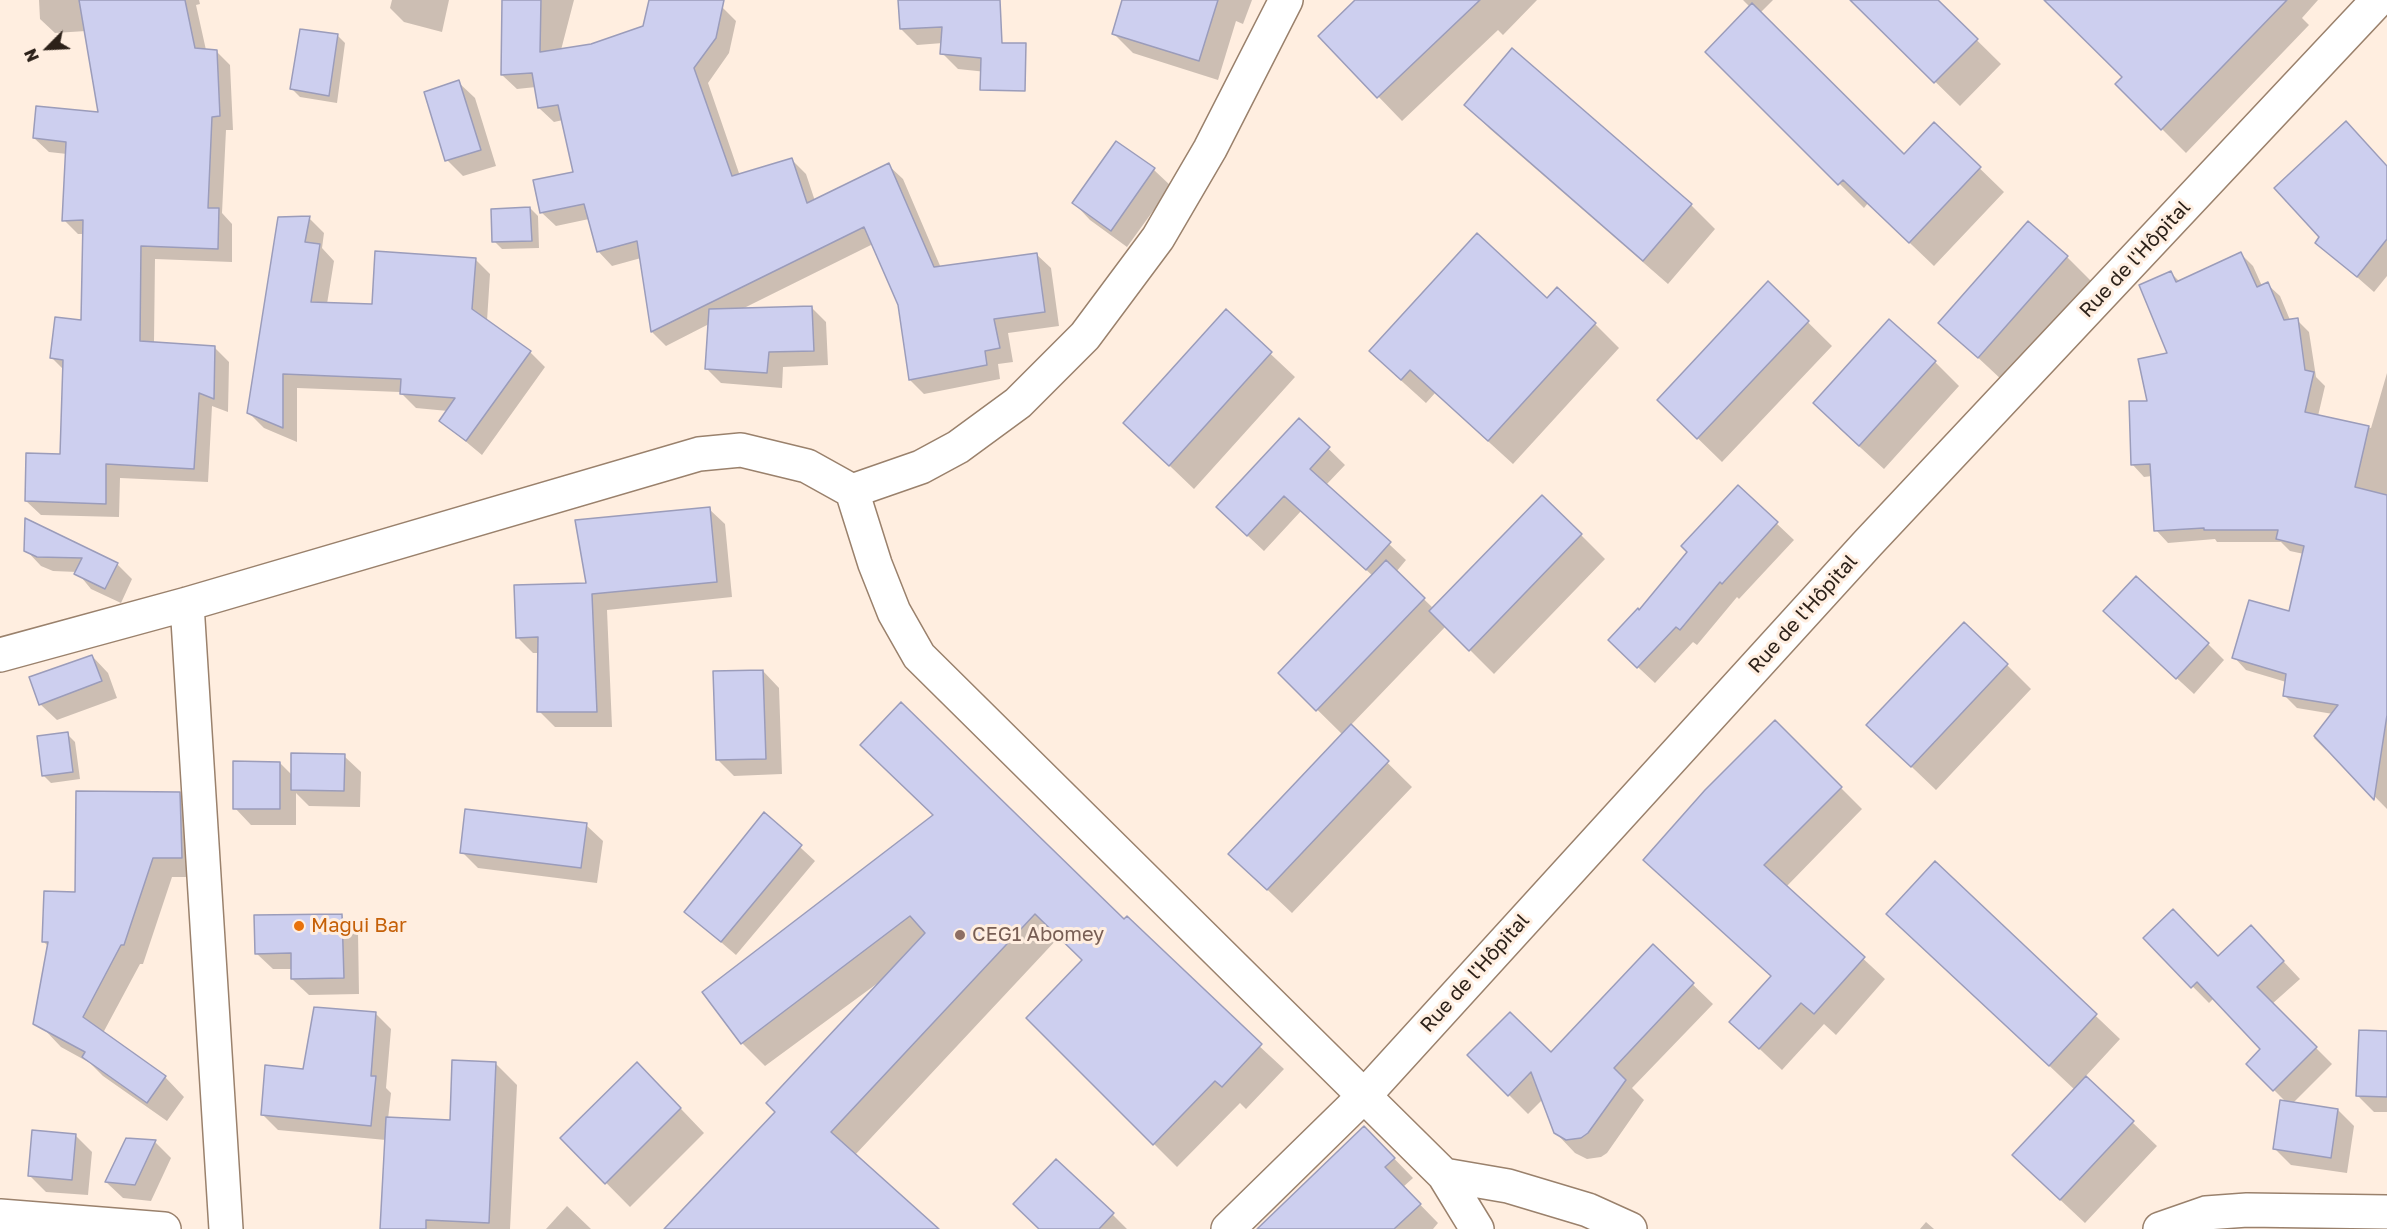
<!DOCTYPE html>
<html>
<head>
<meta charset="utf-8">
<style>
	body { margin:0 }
	#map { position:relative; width:2387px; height:1229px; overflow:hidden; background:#ffeee0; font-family:"Golos Text",sans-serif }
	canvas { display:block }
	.north { position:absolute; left:18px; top:18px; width:60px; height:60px; -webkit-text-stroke:4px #ffeee0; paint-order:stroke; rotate:246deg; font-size:16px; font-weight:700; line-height:24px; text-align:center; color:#2c2119 }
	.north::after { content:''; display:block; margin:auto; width:21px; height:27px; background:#2c2119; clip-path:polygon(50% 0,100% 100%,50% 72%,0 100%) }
</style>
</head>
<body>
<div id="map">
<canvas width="2387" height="1229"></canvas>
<div class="north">N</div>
</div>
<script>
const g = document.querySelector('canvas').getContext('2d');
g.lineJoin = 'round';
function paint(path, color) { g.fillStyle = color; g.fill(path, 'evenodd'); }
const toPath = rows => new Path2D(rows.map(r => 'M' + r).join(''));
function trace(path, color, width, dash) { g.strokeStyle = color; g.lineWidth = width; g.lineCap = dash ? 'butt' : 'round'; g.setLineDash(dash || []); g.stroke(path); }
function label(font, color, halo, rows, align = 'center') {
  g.font = font + ' "Golos Text",sans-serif'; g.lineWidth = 6; g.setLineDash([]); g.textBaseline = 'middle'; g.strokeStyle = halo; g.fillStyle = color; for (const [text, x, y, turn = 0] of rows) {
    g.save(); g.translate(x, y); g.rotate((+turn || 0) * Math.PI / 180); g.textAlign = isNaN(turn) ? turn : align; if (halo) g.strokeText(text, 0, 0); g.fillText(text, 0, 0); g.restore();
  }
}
const shadow = toPath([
	[39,0,199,0,200,4,196,5,206,50,216,51,230,65,233,130,226,130,222,213,232,224,232,262,155,259,154,342,215,348,229,362,228,412,212,406,208,482,120,478,119,517,41,515,26,501,61,455,65,371,52,358,82,321,85,234,78,234,64,220,67,154,49,152,34,138,99,114,86,31,55,33,40,19],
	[392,0,449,0,442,32,404,22,390,8],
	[504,0,574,0,561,50,591,45,722,7,736,21,729,53,708,83,740,176,791,159,806,174,815,201,888,165,903,179,941,268,1036,254,1051,268,1059,326,1008,333,1013,362,998,364,1000,379,924,394,910,380,899,305,873,244,740,310,811,307,826,322,828,365,783,367,782,388,721,383,706,368,709,324,666,346,652,332,641,258,612,266,598,251,589,219,556,226,541,212,575,173,563,120,554,122,539,108,536,87,517,89,502,75],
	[900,0,974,0,996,73,958,69,942,53,943,43,917,45,901,29],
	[1124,0,1252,0,1243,24,1236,21,1218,80,1133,53,1113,33],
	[1358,0,1537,0,1503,35,1498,30,1402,121,1320,36],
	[1743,0,1773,0,1760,13,1904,156,1934,124,2004,192,1934,266,1868,203,1864,208,1707,52,1750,7],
	[1852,0,1936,0,2001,64,1960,106],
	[2050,0,2318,0,2302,18,2309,25,2186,153,2117,84,2124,77],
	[337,35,345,43,337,103,300,97,292,89],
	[458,82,475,98,496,166,463,176,447,160],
	[1466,105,1691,205,1715,229,1668,284,1490,129],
	[1116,143,1154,170,1171,186,1127,247,1090,220,1074,203],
	[2387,167,2387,276,2374,292,2317,242],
	[530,208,538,216,539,248,502,249,494,241],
	[309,218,324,233,322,248,334,261,327,304,373,306,475,259,490,274,487,321,530,352,545,367,482,455,441,421,448,411,416,408,400,392,297,388,297,442,264,428,249,413],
	[2241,254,2253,266,2262,286,2267,284,2280,296,2290,320,2297,320,2309,332,2316,377,2325,386,2318,416,2371,428,2387,373,2387,809,2329,750,2326,750,2314,738,2333,714,2297,708,2284,695,2286,682,2246,670,2234,657,2290,613,2304,554,2290,551,2281,542,2217,542,2215,539,2168,543,2156,530,2152,476,2144,477,2132,464,2149,402,2169,354,2171,273,2180,282],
	[2067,257,2091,281,2003,381,1941,323],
	[1768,283,1832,346,1722,462,1683,424],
	[1547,300,1595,324,1619,348,1513,464,1435,393,1426,403,1395,375],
	[1226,312,1295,377,1194,489,1125,423],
	[1935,362,1959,386,1884,469,1839,428],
	[1299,420,1345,465,1326,485,1406,560,1396,572,1434,609,1581,535,1605,559,1494,674,1446,626,1350,726,1412,787,1292,913,1255,878,1343,735,1280,673,1373,576,1301,511,1264,551,1234,523],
	[1738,487,1794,540,1739,599,1737,597,1697,645,1693,642,1655,683,1626,656,1640,612],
	[709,509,725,524,732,597,607,610,612,727,555,727,539,711,539,653,533,653,517,637,588,585],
	[26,520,117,564,132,579,121,603,91,589,77,572,53,571,41,566,26,550],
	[2121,627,2208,644,2224,660,2194,694],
	[92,656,108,673,117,698,57,720,40,704],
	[2007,665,2031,689,1936,790,1893,749],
	[763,671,779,688,782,774,734,776,717,759],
	[1775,722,1862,809,1786,887,1885,979,1836,1035,1824,1024,1782,1070,1731,1022,1772,977,1645,860],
	[67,734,75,742,80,779,51,783,43,775],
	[344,756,361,772,360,807,309,806,296,793,296,825,251,825,235,808,280,763,293,776],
	[179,794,199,813,201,877,172,877,143,964,140,964,103,1033,165,1077,184,1097,167,1121,103,1076,90,1063,61,1047,42,1027,49,947,43,941],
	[764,814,815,861,736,955,686,912],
	[935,815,1124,921,1284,1069,1246,1109,1240,1103,1177,1167,1028,1018,1084,961,1059,937,855,1155,937,1229,666,1229,777,1113,886,977,765,1066,742,1043],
	[586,825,603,841,597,883,478,868,462,852],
	[1935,863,2120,1039,2085,1077,2157,1146,2085,1223,2038,1179,2075,1090,1888,914],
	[341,916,358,932,359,994,309,995,292,979,292,969,273,969,256,953],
	[2145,938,2219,958,2267,944,2300,979,2272,1004,2332,1064,2293,1103,2338,1110,2354,1126,2347,1173,2291,1165,2274,1148,2286,1102,2248,1064,2262,1049,2214,998,2209,1003],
	[1653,946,1713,1004,1632,1088,1644,1100,1607,1153,1601,1157,1587,1159,1575,1153,1555,1132,1543,1099,1528,1114,1469,1055,1551,1054],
	[375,1013,391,1029,386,1088,391,1093,388,1119,451,1122,496,1064,517,1085,510,1229,382,1229,386,1140,278,1130,262,1114,305,1071],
	[2387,1032,2387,1112,2374,1112,2357,1095],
	[661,1088,704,1133,630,1207,562,1138],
	[75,1135,92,1152,88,1195,46,1192,29,1175],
	[126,1140,155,1142,171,1158,151,1201,123,1198,106,1182],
	[1383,1147,1413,1178,1403,1187,1438,1223,1433,1229,1262,1229],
	[1056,1161,1113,1215,1127,1229,1040,1229],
	[567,1206,591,1229,546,1229],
	[1926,1222,1934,1229,1920,1229]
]);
const building = toPath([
	[79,0,185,0,195,48,217,50,220,116,212,117,208,208,219,208,218,249,141,246,140,341,215,346,214,399,199,393,194,469,106,464,106,504,25,501,26,453,60,454,63,360,50,358,55,317,81,320,83,220,62,221,66,142,33,138,36,106,98,112,79,0],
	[502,0,541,0,540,52,591,44,643,26,649,0,724,0,716,38,694,68,732,176,792,158,807,203,889,163,934,267,1037,253,1045,312,994,319,1000,348,985,351,987,365,909,380,898,305,864,227,651,332,637,241,597,252,584,204,540,213,533,180,573,172,558,105,538,108,532,73,501,75,502,0],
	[898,0,1000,0,1002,43,1026,43,1025,91,980,90,981,58,940,54,942,27,900,29,898,0],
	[1122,0,1218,0,1199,61,1112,34,1122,0],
	[1355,0,1480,0,1377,98,1318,36,1355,0],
	[1850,0,1938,0,1978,39,1934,83,1850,0],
	[2044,0,2287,0,2161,130,2115,84,2122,77,2044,0],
	[1752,3,1904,154,1934,122,1981,167,1909,243,1843,180,1838,185,1705,52,1752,3],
	[300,29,338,34,329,96,290,89,300,29],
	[1512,48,1692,204,1643,261,1464,105,1512,48],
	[459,80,481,150,445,161,424,92,459,80],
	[2346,121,2387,166,2387,239,2357,277,2315,243,2319,237,2274,188,2346,121],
	[1116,141,1155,168,1111,231,1072,203,1116,141],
	[530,207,532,241,492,242,491,209,530,207],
	[310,216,305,242,320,244,311,302,372,304,375,251,476,258,472,309,531,351,466,441,439,421,455,398,400,394,401,379,283,374,283,428,247,413,278,217,310,216],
	[2028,221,2068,256,1978,358,1938,323,2028,221],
	[1477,233,1547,298,1557,287,1596,323,1488,441,1410,370,1401,380,1369,351,1477,233],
	[2241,252,2257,287,2268,282,2284,320,2298,318,2305,370,2314,372,2305,412,2369,426,2355,487,2387,495,2387,715,2374,800,2314,736,2338,705,2283,696,2286,674,2232,658,2249,600,2289,611,2304,546,2276,539,2278,530,2204,530,2204,528,2154,531,2150,464,2131,465,2129,401,2147,401,2138,359,2167,353,2139,285,2171,271,2176,282,2241,252],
	[1768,281,1809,321,1697,439,1657,400,1768,281],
	[812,306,814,351,769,352,767,373,705,369,709,309,812,306],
	[1226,309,1272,352,1169,466,1123,423,1226,309],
	[1889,319,1936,361,1859,446,1813,403,1889,319],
	[1299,418,1330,447,1310,469,1391,542,1366,570,1284,496,1247,536,1216,507,1299,418],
	[1738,485,1778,522,1722,584,1720,582,1680,630,1676,627,1637,668,1608,640,1638,608,1639,610,1687,552,1681,546,1738,485],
	[1542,495,1582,534,1469,651,1429,611,1542,495],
	[710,507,717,582,592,594,597,712,537,712,538,637,516,638,514,585,586,583,575,520,710,507],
	[25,518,118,563,105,589,74,574,82,558,37,557,24,551,25,518],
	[1386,560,1425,598,1316,711,1278,673,1386,560],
	[2136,576,2209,643,2176,679,2103,611,2136,576],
	[1964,622,2008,664,1911,767,1866,725,1964,622],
	[92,655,102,681,39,705,29,677,92,655],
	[763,670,766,759,716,760,713,671,763,670],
	[901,702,1124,919,1127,916,1262,1044,1222,1087,1215,1081,1153,1145,1026,1018,1082,960,1035,914,831,1132,939,1229,664,1229,775,1112,766,1103,925,933,910,916,741,1044,702,992,933,815,860,745,901,702],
	[1775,720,1842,787,1764,865,1865,957,1814,1014,1801,1003,1759,1049,1729,1022,1771,976,1643,860,1705,790,1775,720],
	[1351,724,1389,761,1267,890,1228,854,1351,724],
	[68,732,73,772,42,776,37,736,68,732],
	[291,753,345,754,344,791,291,790,291,753],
	[233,761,280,762,280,809,233,809,233,761],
	[76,791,180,792,182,858,153,858,124,945,121,945,83,1017,166,1076,147,1103,82,1057,85,1052,33,1024,48,942,42,942,44,891,75,892,76,791],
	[465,809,587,823,581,868,460,853,465,809],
	[764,812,802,845,721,942,684,912,764,812],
	[1935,861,2097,1014,2049,1066,1886,914,1935,861],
	[2173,909,2218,956,2251,925,2284,961,2257,987,2317,1047,2273,1091,2246,1064,2260,1049,2197,982,2191,988,2143,938,2173,909],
	[342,914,344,978,291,979,291,953,255,954,254,915,342,914],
	[1653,944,1694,983,1614,1068,1626,1080,1588,1133,1581,1138,1566,1140,1554,1133,1531,1072,1508,1096,1467,1055,1510,1012,1551,1052,1653,944],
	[314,1007,376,1012,371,1076,376,1076,371,1126,261,1115,265,1065,303,1069,314,1007],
	[2359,1030,2387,1031,2387,1097,2356,1096,2359,1030],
	[452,1060,496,1062,489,1223,426,1220,426,1229,380,1229,386,1117,450,1120,452,1060],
	[637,1062,681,1108,605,1184,560,1138,637,1062],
	[2086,1076,2134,1121,2060,1200,2012,1155,2086,1076],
	[2280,1100,2338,1109,2331,1158,2273,1149,2280,1100],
	[1364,1126,1395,1158,1385,1167,1421,1204,1394,1229,1257,1229,1364,1126],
	[32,1130,76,1134,72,1180,28,1176,32,1130],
	[126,1138,156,1140,135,1185,105,1182,126,1138],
	[1056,1159,1114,1213,1099,1229,1039,1229,1013,1204,1056,1159]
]);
const minor = toPath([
	[852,491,921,467,958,447,1018,403,1085,336,1158,238,1210,149,1286,0],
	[187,604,226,1229],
	[0,655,187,604,699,454,741,450,807,466,852,491,875,564,894,612,919,656,1444,1175,1477,1229],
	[1444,1175,1508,1186,1588,1210,1630,1229],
	[0,1216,164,1229],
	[1228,1229,1365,1095,1868,543,2378,0],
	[2160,1229,2206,1213,2247,1210,2387,1212]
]);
const markers = [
	[299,926,6,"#e8710a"],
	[960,935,6,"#8d6e63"]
];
const streetNames = [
	["Rue de l'Hôpital",2135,259,-47],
	["Rue de l'Hôpital",1803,614,-48],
	["Rue de l'Hôpital",1475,973,-48]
];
const foodNames = [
	["Magui Bar",311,926]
];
const educationNames = [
	["CEG1 Abomey",972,935]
];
paint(shadow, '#0003');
paint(building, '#cdcfef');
trace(building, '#9b9cba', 1.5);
trace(minor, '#9a816c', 36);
trace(minor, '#fff', 33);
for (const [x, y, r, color] of markers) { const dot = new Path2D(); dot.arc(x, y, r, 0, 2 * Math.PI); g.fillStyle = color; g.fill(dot); trace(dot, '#ffeee0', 2); }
label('20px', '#2c2119', '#ffeee0', streetNames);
label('20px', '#c56008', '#ffeee0', foodNames, 'left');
label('20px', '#785e54', '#ffeee0', educationNames, 'left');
</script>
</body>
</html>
